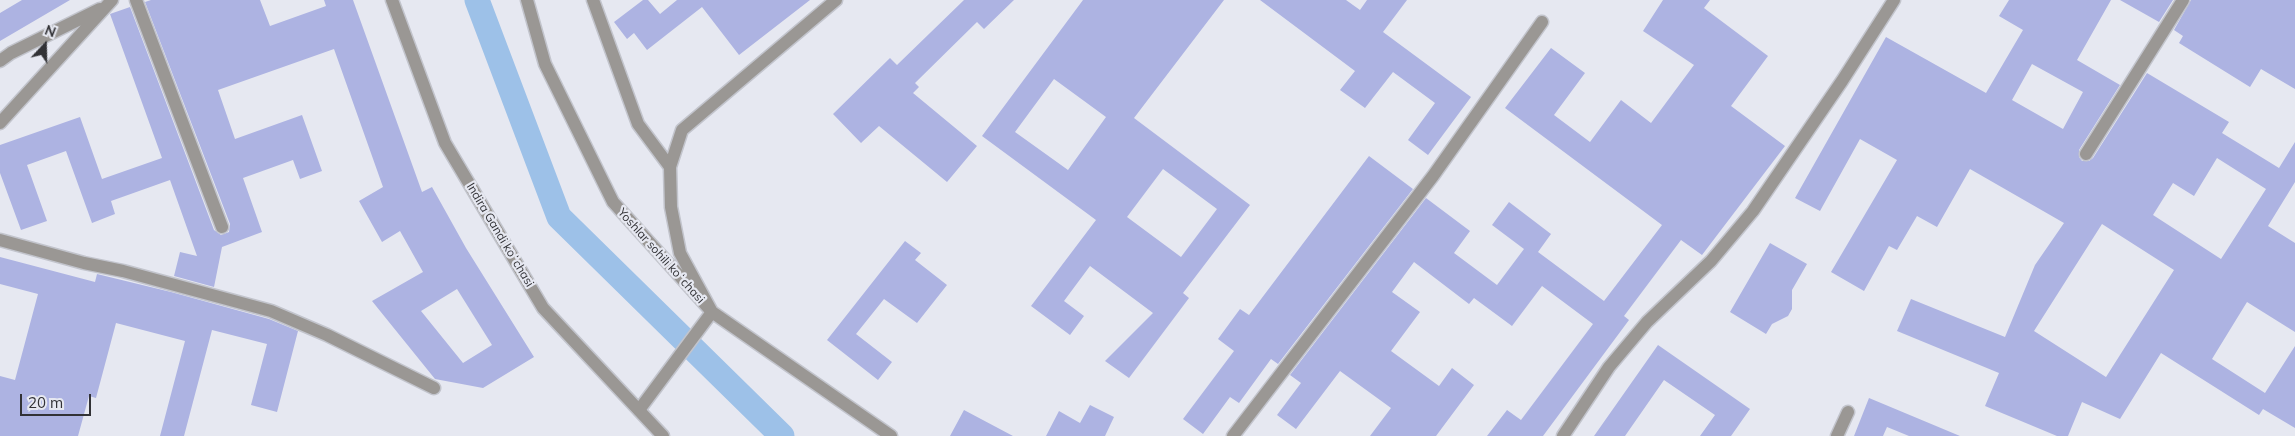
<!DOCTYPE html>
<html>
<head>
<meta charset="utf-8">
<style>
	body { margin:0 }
	#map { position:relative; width:2295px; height:436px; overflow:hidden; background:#e6e8f1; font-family:Mulish,sans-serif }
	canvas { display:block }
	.north { position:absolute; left:20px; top:20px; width:50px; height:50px; -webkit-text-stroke:4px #e6e8f1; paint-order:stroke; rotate:21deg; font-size:14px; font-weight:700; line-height:20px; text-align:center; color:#323236 }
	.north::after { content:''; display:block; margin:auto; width:18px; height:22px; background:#323236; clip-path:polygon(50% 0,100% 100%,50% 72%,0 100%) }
	.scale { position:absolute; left:20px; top:394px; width:71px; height:22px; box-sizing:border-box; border:2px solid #323236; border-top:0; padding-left:6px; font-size:15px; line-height:18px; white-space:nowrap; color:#323236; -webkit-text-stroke:4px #e6e8f1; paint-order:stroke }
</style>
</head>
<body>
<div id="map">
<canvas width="2295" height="436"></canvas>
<div class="north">N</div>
<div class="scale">20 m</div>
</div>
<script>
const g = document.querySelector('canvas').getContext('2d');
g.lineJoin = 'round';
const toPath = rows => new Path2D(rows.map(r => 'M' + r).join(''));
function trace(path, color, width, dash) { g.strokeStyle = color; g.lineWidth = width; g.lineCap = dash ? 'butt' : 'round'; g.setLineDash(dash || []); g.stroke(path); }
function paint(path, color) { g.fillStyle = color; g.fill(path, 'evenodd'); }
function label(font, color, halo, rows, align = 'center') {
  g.font = font + ' Mulish,sans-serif'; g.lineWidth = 4.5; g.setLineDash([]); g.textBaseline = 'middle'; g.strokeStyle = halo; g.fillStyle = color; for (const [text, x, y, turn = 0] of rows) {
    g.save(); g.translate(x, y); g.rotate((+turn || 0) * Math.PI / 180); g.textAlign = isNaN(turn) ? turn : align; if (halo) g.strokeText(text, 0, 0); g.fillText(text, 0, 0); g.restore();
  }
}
const canal = toPath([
	[477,0,559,217,782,436]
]);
const building = toPath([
	[22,0,70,0,0,41,0,13],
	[151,0,260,0,270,26,326,6,324,0,353,0,422,192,432,187,466,248,534,357,483,388,435,379,372,301,423,272,400,231,382,242,359,201,383,187,334,49,218,90,235,139,302,115,322,171,300,179,293,160,243,178,262,232,222,247,214,287,174,276,180,252,197,256,170,180,111,201,115,214,92,223,66,151,27,165,47,221,21,230,0,173,0,145,80,117,102,179,162,158,110,14,130,7,214,230,221,235,229,232,230,224,145,2],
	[457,289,492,345,463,363,421,311],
	[643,0,648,0,660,14,677,0,810,0,739,55,702,7,647,50,634,33,627,39,614,22],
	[964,0,1014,0,984,29,977,22,915,83,919,87,913,93,977,146,947,182,879,126,861,143,833,114,890,58,897,65],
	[1083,0,1224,0,1134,118,1250,205,1183,293,1189,298,1129,378,1105,361,1153,313,1090,266,1064,301,1084,316,1070,335,1031,306,1096,220,982,136],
	[1054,79,1106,117,1068,170,1015,132],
	[1163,169,1217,209,1181,257,1127,217],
	[1260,0,1346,0,1360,10,1367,0,1407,0,1383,32,1471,97,1428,155,1408,140,1435,103,1393,72,1365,108,1340,90,1355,71],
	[1663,0,1710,0,1704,8,1768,56,1731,106,1785,146,1702,255,1681,240,1624,316,1629,320,1543,436,1487,436,1507,410,1521,420,1593,324,1542,286,1512,326,1474,298,1469,304,1414,262,1392,292,1420,312,1391,351,1439,386,1452,368,1474,385,1436,436,1370,436,1391,408,1340,371,1296,429,1277,415,1301,383,1290,375,1426,198,1470,231,1454,253,1497,285,1524,249,1492,225,1509,202,1551,234,1538,252,1604,301,1662,225,1505,108,1551,48,1585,73,1554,115,1590,142,1621,100,1651,123,1694,65,1643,31],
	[2009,0,2111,0,2077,60,2120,85,2079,150,2079,157,2082,161,2089,161,2093,158,2147,73,2229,122,2222,133,2279,168,2295,142,2295,182,2268,226,2295,243,2295,332,2247,302,2212,359,2265,393,2295,346,2295,428,2263,409,2259,415,2161,353,2120,419,2082,402,2068,436,2057,436,1985,406,1999,373,1897,331,1911,299,2005,337,2035,265,2064,223,1970,169,1937,227,1917,216,1897,250,1889,246,1864,291,1831,272,1897,160,1860,139,1820,211,1795,198,1886,37,1986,93,2023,30,1999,16],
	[2032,64,2083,92,2063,129,2012,100],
	[2217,158,2266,189,2221,259,2153,215,2173,183,2194,196],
	[2102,224,2174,270,2106,377,2034,331],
	[2120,0,2173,0,2159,22],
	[2191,0,2295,0,2295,89,2261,69,2250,87,2179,43,2183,36,2174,30],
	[1369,156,1413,189,1278,364,1271,359,1239,403,1230,397,1203,434,1183,419,1234,351,1218,339,1240,309,1249,315],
	[905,241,921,253,915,260,947,285,917,323,884,299,856,334,892,362,878,380,827,340],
	[1770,243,1807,264,1792,290,1792,309,1788,316,1772,324,1766,334,1730,312],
	[0,257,95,282,97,274,171,292,269,319,298,331,277,412,251,405,267,344,212,330,184,436,160,436,185,341,116,323,96,398,89,396,78,436,0,436,0,376,15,380,38,294,0,284],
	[1658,345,1750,409,1731,436,1700,436,1715,415,1664,380,1625,436,1594,436],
	[1869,398,1960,436,1909,436,1887,427,1883,436,1854,436],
	[1090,405,1114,417,1105,436,1046,436,1059,411,1080,423],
	[964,410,1013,436,950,436]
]);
const minor = toPath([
	[136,0,222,227],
	[527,0,545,64,613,202,712,312,891,436],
	[593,0,638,124,670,167],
	[0,61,11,53,100,9],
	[0,123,112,0],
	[2086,154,2183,0],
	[0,240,84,263,123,271,271,311,327,335,434,388],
	[639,410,712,312,680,253,671,207,670,167,682,130,836,0],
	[1233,436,1433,176,1542,22],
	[1563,436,1609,367,1647,322,1711,261,1753,211,1842,81,1894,0],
	[1837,436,1848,412]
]);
const tertiary = toPath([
	[392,0,445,143,543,308,663,436]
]);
const streetNames = [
	["Indira Gandi koʻchasi",500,235,59],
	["Yoshlar sohili koʻchasi",661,256,48]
];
trace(canal, '#9dc1e8', 25);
paint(building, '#adb3e2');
trace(minor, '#c2c4cc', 15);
trace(tertiary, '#c2c4cc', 15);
trace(minor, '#9a9794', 12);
trace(tertiary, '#9a9794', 12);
label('12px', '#323236', '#e6e8f1', streetNames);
</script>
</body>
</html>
